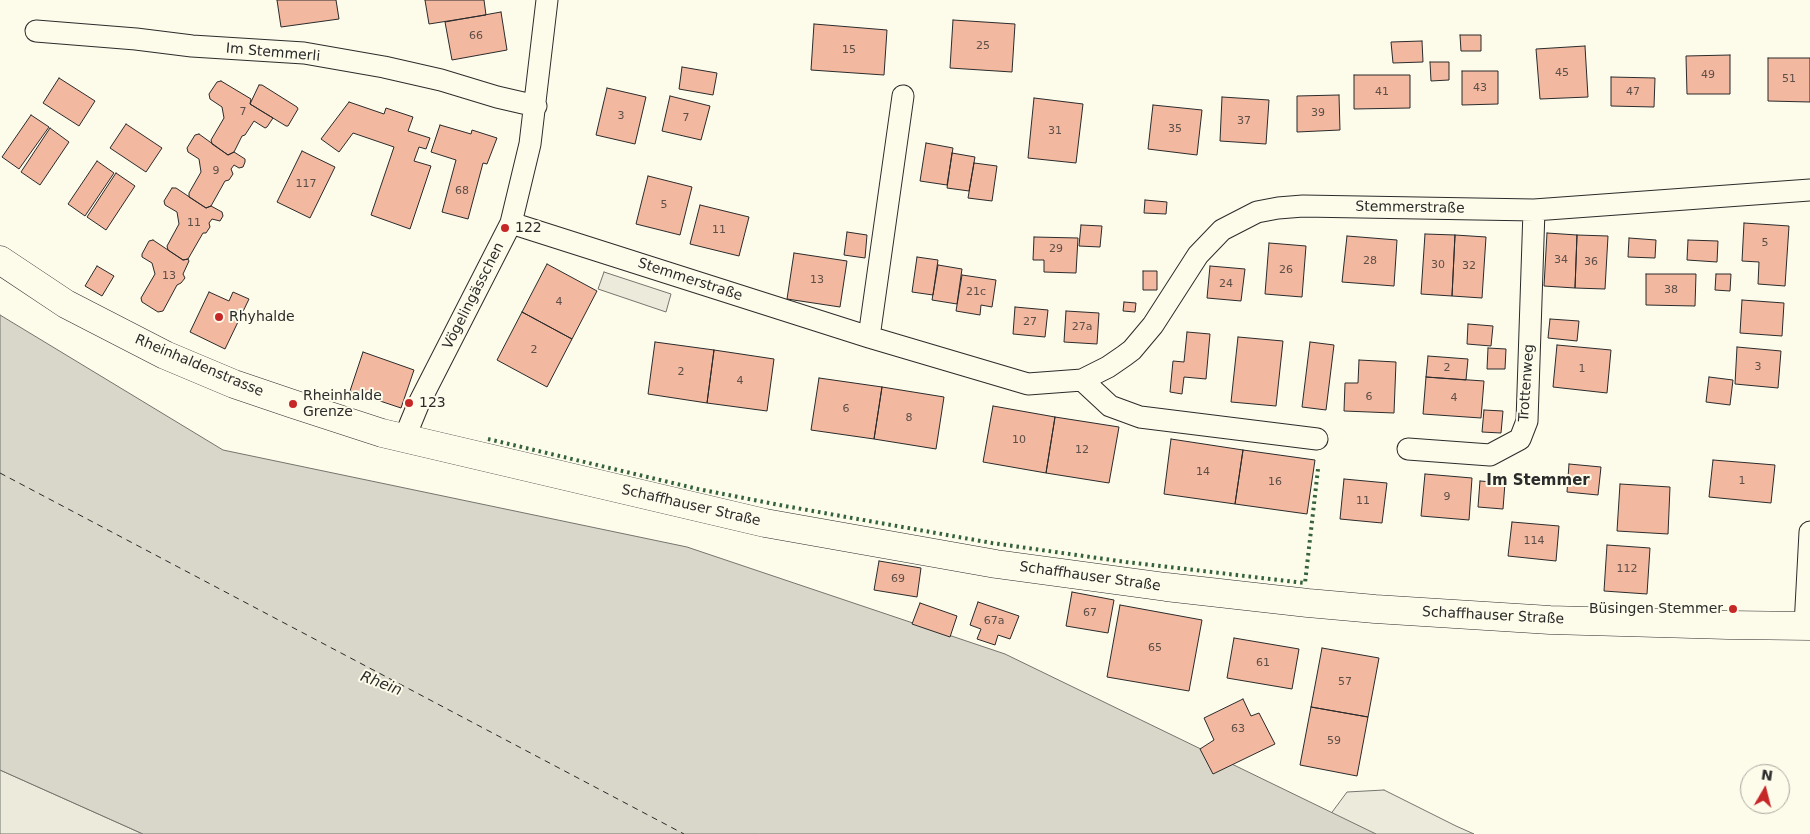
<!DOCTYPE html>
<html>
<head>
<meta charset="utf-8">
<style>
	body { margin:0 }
	#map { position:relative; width:1810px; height:834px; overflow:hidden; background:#fdfbea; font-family:"DejaVu Sans",sans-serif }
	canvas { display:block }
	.north { position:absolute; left:1740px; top:764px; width:50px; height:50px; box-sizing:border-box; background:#fdfbea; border:1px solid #a9a89e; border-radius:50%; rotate:8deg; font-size:14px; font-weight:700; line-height:20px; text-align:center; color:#2b2b2b }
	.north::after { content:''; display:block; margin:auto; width:18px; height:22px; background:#c62828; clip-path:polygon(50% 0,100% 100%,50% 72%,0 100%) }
</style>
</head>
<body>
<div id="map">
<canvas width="1810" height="834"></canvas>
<div class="north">N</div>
</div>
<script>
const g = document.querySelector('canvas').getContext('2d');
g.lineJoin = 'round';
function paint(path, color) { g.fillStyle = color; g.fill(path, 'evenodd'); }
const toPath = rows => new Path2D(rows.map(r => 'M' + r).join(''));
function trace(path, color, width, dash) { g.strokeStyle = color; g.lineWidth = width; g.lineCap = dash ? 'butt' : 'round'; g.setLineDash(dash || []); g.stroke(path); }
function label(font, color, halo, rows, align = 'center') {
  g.font = font + ' "DejaVu Sans",sans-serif'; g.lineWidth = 4; g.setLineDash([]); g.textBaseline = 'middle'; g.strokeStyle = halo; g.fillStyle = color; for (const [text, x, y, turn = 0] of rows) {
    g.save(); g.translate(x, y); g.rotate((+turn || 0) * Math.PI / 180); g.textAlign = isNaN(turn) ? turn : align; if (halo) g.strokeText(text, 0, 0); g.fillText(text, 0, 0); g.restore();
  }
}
const green = toPath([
	[0,770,143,834,0,834,0,770],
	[1384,790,1456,826,1474,834,1361,834,1327,819,1347,792,1384,790]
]);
const parking = toPath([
	[604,272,671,294,666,312,598,289,604,272]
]);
const water = toPath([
	[0,315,223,450,687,547,1005,654,1376,834,143,834,0,770,0,315]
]);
const ferry = toPath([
	[0,473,684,834]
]);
const building = toPath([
	[277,0,336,0,339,19,281,27,277,0],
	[425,0,484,0,486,15,429,24,425,0],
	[501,12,507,50,452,60,445,22,501,12],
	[953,20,1015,24,1012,72,950,68,953,20],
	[814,24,887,30,884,75,811,70,814,24],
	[1460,35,1481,35,1481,51,1461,51,1460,35],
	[1422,41,1423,62,1393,63,1391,42,1422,41],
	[1585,46,1588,97,1540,99,1536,49,1585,46],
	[1730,55,1730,94,1687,94,1686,56,1730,55],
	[1768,58,1810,58,1810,102,1768,101,1768,58],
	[1430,62,1449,62,1449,80,1431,81,1430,62],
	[682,67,717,73,713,95,679,89,682,67],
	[1462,71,1498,71,1498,104,1462,105,1462,71],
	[1354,75,1410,75,1410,108,1354,109,1354,75],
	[1611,77,1655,78,1654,107,1611,106,1611,77],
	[59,78,95,101,79,126,43,103,59,78],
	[221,81,251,99,250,104,273,118,267,127,265,128,254,121,245,135,242,136,234,152,228,155,212,144,211,140,224,118,222,107,210,99,209,94,217,82,221,81],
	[259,85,262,85,297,107,298,109,288,126,286,126,250,104,259,85],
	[607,88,646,97,635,144,596,135,607,88],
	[1339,95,1340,130,1297,132,1297,96,1339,95],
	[670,96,710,106,701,140,662,131,670,96],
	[1222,97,1269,100,1266,144,1220,141,1222,97],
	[1034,98,1083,104,1076,163,1028,158,1034,98],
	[349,102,384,114,386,108,413,117,408,131,430,138,426,149,419,147,414,161,431,166,410,229,371,215,394,147,353,133,339,152,321,139,349,102],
	[1153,105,1202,110,1197,155,1148,149,1153,105],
	[31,115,49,127,19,169,2,157,31,115],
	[126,124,162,148,146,172,110,148,126,124],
	[440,125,471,134,472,130,497,138,487,164,483,163,468,219,442,212,456,160,431,152,440,125],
	[50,128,69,142,40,185,21,172,50,128],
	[199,134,228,155,234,152,245,159,245,162,243,167,239,168,234,165,231,169,233,174,229,180,225,181,211,206,206,208,189,197,189,193,201,172,199,159,188,152,187,148,195,135,199,134],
	[926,143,953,148,947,185,920,181,926,143],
	[302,151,335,167,310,218,277,202,302,151],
	[952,153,975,157,969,191,947,188,952,153],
	[97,161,114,173,85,216,68,204,97,161],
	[974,163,997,166,992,201,968,198,974,163],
	[116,173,135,186,106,230,87,217,116,173],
	[648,176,692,187,680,235,636,224,648,176],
	[172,188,176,188,206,208,211,206,222,212,223,216,220,221,212,219,209,223,210,227,206,233,203,233,188,259,183,260,168,250,167,246,179,224,177,212,165,205,164,201,172,188],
	[1145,200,1167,202,1166,214,1144,213,1145,200],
	[700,205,749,217,739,256,690,244,700,205],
	[1744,223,1789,226,1785,286,1758,284,1759,262,1742,261,1744,223],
	[1081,225,1102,226,1100,247,1079,246,1081,225],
	[847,232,867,235,865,258,844,255,847,232],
	[1547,233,1577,235,1575,288,1544,286,1547,233],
	[1425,234,1455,235,1452,296,1421,294,1425,234],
	[1455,235,1486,237,1482,298,1452,296,1455,235],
	[1577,235,1608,236,1605,289,1575,288,1577,235],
	[1347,236,1397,240,1394,286,1342,282,1347,236],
	[1034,237,1078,238,1076,273,1044,272,1044,260,1033,260,1034,237],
	[1629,238,1656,240,1655,258,1628,257,1629,238],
	[153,240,183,260,188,259,189,261,183,274,185,278,181,283,177,285,163,311,158,312,142,302,141,298,155,274,152,263,142,257,142,254,149,241,153,240],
	[1688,240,1718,241,1717,262,1687,260,1688,240],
	[1269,243,1306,246,1302,297,1265,294,1269,243],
	[794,253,847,261,840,307,787,299,794,253],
	[917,257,938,260,933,295,912,292,917,257],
	[547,264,597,291,572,339,522,312,547,264],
	[938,265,962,269,957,304,932,300,938,265],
	[97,266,114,276,102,296,85,286,97,266],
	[1210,266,1245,269,1241,301,1207,298,1210,266],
	[1143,271,1157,271,1157,290,1143,290,1143,271],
	[1646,274,1696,274,1695,306,1646,305,1646,274],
	[1716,274,1731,274,1730,291,1715,290,1716,274],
	[962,275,996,280,992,307,981,305,980,315,956,311,962,275],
	[209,292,229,301,233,292,249,299,225,349,190,332,209,292],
	[1742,300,1784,303,1782,336,1740,333,1742,300],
	[1124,302,1136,303,1135,312,1123,311,1124,302],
	[1015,307,1048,310,1045,337,1013,334,1015,307],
	[1066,311,1099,313,1097,344,1064,342,1066,311],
	[522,312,572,339,547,387,497,360,522,312],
	[1550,319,1579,321,1577,341,1548,338,1550,319],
	[1468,324,1493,326,1491,346,1467,344,1468,324],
	[1187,332,1210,334,1206,379,1184,377,1182,394,1170,392,1173,361,1184,362,1187,332],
	[1238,337,1283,341,1276,406,1231,402,1238,337],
	[655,342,714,350,707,403,648,394,655,342],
	[1310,342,1334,345,1326,410,1302,407,1310,342],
	[1557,345,1611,350,1607,393,1553,387,1557,345],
	[1737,347,1781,351,1778,388,1735,384,1737,347],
	[1488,348,1506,349,1505,369,1487,369,1488,348],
	[714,350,774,359,767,411,707,403,714,350],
	[363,352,414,370,401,408,350,391,363,352],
	[1428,356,1468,359,1466,380,1426,377,1428,356],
	[1359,360,1396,362,1394,413,1344,411,1345,383,1358,383,1359,360],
	[1426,377,1484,381,1481,418,1423,414,1426,377],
	[1709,377,1733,380,1730,405,1706,402,1709,377],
	[819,378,882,387,874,439,811,430,819,378],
	[882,387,944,397,936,449,874,439,882,387],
	[993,406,1055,417,1046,473,983,462,993,406],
	[1484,410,1503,411,1501,433,1482,432,1484,410],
	[1055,417,1119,427,1109,483,1046,473,1055,417],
	[1171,439,1243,450,1235,504,1164,494,1171,439],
	[1243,450,1315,460,1307,514,1235,504,1243,450],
	[1713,460,1775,465,1771,503,1709,497,1713,460],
	[1569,464,1601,467,1598,495,1567,492,1569,464],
	[1425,474,1472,478,1469,520,1421,516,1425,474],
	[1344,479,1387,483,1382,523,1340,519,1344,479],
	[1480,481,1505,483,1503,509,1478,507,1480,481],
	[1620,484,1670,487,1668,534,1617,531,1620,484],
	[1512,522,1559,526,1556,561,1508,556,1512,522],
	[1607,545,1650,548,1647,594,1604,591,1607,545],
	[879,561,921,568,917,597,874,590,879,561],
	[1072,592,1114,600,1108,633,1066,626,1072,592],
	[978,602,1019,616,1010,639,998,635,995,645,977,639,981,629,970,625,978,602],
	[920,603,957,616,950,637,912,624,920,603],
	[1120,605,1202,620,1189,691,1107,677,1120,605],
	[1234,638,1299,649,1292,689,1227,678,1234,638],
	[1322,648,1379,658,1368,717,1311,707,1322,648],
	[1243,699,1251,716,1259,713,1275,744,1213,774,1200,749,1214,740,1204,718,1243,699],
	[1311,707,1368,717,1357,776,1300,765,1311,707]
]);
const street = toPath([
	[36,31,136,39,192,46,304,53,384,67,441,80,497,97,536,106],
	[511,223,869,337,1028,384,1082,380,1108,367,1124,356,1132,350,1153,325,1198,255,1222,230,1257,212,1278,208,1303,206,1534,210,1810,190],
	[869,337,903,96],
	[1082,380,1110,406,1140,417,1317,439],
	[404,439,418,405,511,223,530,144,547,0],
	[1408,449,1490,455,1520,439,1527,421,1534,210],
	[1805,626,1810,532]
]);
const secondary = toPath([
	[0,260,66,304,165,355,234,384,293,404,382,433,765,523,996,564,1166,587,1308,603,1375,609,1550,620,1728,625,1810,626]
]);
const hedge = toPath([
	[488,439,698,489,785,506,992,543,1126,562,1305,583,1318,469]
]);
const markers = [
	[505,228,5,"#c62828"],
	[219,317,5,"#c62828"],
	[409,403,5,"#c62828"],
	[293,404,5,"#c62828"],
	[1733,609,5,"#c62828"]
];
const numberNames = [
	["66",476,36],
	["25",983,46],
	["15",849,50],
	["45",1562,73],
	["49",1708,75],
	["51",1789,79],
	["43",1480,88],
	["41",1382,92],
	["47",1633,92],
	["7",243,112],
	["39",1318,113],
	["3",621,116],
	["7",686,118],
	["37",1244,121],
	["35",1175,129],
	["31",1055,131],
	["9",216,171],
	["117",306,184],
	["68",462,191],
	["5",664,205],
	["11",194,223],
	["11",719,230],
	["5",1765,243],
	["29",1056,249],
	["34",1561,260],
	["28",1370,261],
	["36",1591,262],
	["30",1438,265],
	["32",1469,266],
	["26",1286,270],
	["13",169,276],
	["13",817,280],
	["24",1226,284],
	["38",1671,290],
	["21c",976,292],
	["4",559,302],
	["27",1030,322],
	["27a",1082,327],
	["2",534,350],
	["3",1758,367],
	["2",1447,368],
	["1",1582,369],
	["2",681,372],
	["4",740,381],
	["6",1369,397],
	["4",1454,398],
	["6",846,409],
	["8",909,418],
	["10",1019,440],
	["12",1082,450],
	["14",1203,472],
	["1",1742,481],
	["16",1275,482],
	["9",1447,497],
	["11",1363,501],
	["114",1534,541],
	["112",1627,569],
	["69",898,579],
	["67",1090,613],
	["67a",994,621],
	["65",1155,648],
	["61",1263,663],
	["57",1345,682],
	["63",1238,729],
	["59",1334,741]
];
const streetNames = [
	["Im Stemmerli",273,53,5],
	["Stemmerstraße",1410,208,1],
	["Stemmerstraße",690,280,18],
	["Vögelingässchen",474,296,-63],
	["Rheinhaldenstrasse",199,366,23],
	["Trottenweg",1527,383,-86],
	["Schaffhauser Straße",691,506,13],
	["Schaffhauser Straße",1090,577,8],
	["Schaffhauser Straße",1493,616,3]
];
const poiNames = [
	["122",515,228],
	["Rhyhalde",229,317],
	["Rheinhalde",303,396],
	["Grenze",303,412],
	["123",419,403],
	["Büsingen Stemmer",1723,609,"right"]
];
const neighbourhoodNames = [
	["Im Stemmer",1538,481]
];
const waterNames = [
	["Rhein",381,684,21]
];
paint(green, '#ecebdb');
trace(green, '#74746e', 1);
paint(parking, '#eceadb');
trace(parking, '#74746e', 1);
paint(water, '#d8d7c9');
trace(water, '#74746e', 1);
trace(ferry, '#2b2b2b', 1, [6, 5]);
paint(building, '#f2b8a0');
trace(building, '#2b2b2b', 1);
trace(street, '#2b2b2b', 23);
trace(secondary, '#2b2b2b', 29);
trace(street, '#fdfbea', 21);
trace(secondary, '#fdfbea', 28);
trace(hedge, '#34623c', 4, [2.5, 4]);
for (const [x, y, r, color] of markers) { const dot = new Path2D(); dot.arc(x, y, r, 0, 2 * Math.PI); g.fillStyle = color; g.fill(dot); trace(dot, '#fdfbea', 2); }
label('11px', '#5d4e48', null, numberNames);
label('14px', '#2b2b2b', '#fdfbea', streetNames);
label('14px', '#2b2b2b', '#fdfbea', poiNames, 'left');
label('bold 15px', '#2b2b2b', '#fdfbea', neighbourhoodNames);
label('italic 15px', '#2b2b2b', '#fdfbea', waterNames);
</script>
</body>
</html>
